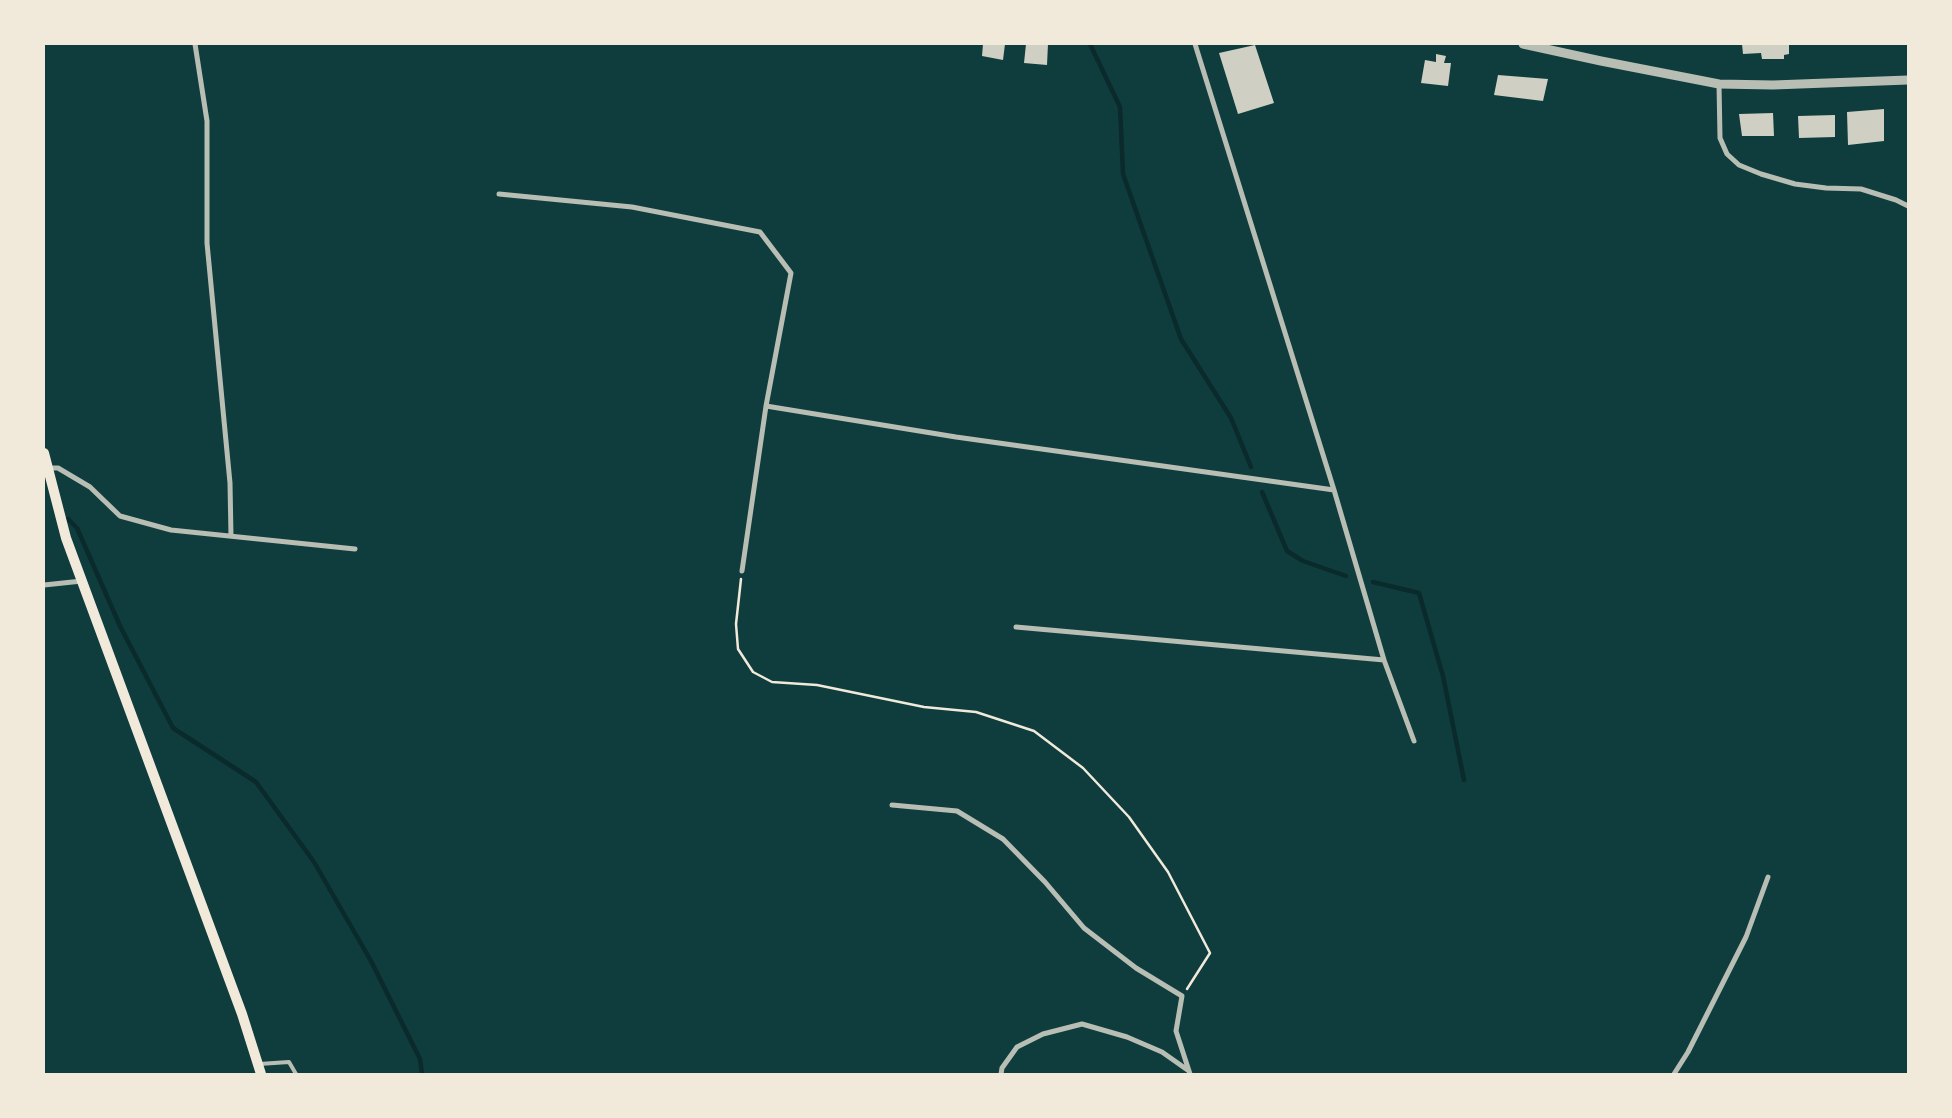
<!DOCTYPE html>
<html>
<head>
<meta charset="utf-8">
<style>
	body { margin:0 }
	#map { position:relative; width:1952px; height:1118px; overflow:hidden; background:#0f3d3e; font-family:"Varela Round",sans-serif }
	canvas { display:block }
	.frame { position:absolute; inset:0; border:45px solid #f1e9da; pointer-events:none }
</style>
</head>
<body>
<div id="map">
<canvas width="1952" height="1118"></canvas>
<div class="frame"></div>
</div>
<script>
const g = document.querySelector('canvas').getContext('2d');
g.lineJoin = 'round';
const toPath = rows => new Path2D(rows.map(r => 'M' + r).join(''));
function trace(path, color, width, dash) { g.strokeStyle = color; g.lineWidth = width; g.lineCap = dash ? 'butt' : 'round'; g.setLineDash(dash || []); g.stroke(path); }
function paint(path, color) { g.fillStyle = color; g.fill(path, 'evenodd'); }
const stream = toPath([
	[1090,44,1120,107,1123,174,1181,339,1231,418,1251,467],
	[1262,492,1287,551,1303,561,1346,576],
	[68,519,77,528,120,626,173,728,256,782,314,862,371,961,420,1059,422,1074],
	[1373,582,1419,593,1443,676,1464,780]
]);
const building = toPath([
	[983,44,1005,44,1003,60,982,56],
	[1026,44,1048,44,1047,65,1024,63],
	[1742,44,1789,44,1789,54,1784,55,1784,59,1762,59,1761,53,1743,54],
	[1255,45,1274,103,1238,114,1219,53],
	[1436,54,1446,56,1444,63,1451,63,1448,86,1421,83,1425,60,1436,62],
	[1498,75,1548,79,1543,101,1494,95],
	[1884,109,1884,141,1848,145,1847,112],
	[1773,113,1774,136,1742,136,1739,114],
	[1835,115,1835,137,1799,138,1798,116]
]);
const path = toPath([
	[741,579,736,624,738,649,753,672,772,682,817,685,924,707,976,712,1034,731,1083,768,1129,817,1168,872,1210,953,1187,989]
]);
const service = toPath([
	[259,1064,289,1062,296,1074]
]);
const minor = toPath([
	[195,44,207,121,207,243,230,483,231,536],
	[1195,44,1334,490,1384,660,1414,741],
	[1719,84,1720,138,1727,154,1739,165,1761,174,1795,184,1826,188,1861,189,1896,200,1908,206],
	[499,194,632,207,760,232,791,273,766,406,742,571],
	[766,406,956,437,1334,490],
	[48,468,58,468,90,487,120,516,171,530,355,549],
	[44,585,82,581],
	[1016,627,1384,660],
	[892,805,957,811,1003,839,1045,882,1084,928,1136,968,1182,996,1176,1031,1190,1074],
	[1001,1074,1002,1068,1017,1047,1043,1034,1082,1024,1127,1037,1162,1052,1189,1071],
	[1674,1074,1688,1052,1746,937,1768,877]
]);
const tertiary = toPath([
	[1523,44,1601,61,1719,84,1773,85,1908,80]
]);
const secondary = toPath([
	[44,453,66,538,242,1014,261,1074]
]);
trace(stream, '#0a2a2b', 4.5);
paint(building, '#cfcfc3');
trace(path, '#f1e9da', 2.5);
trace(service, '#b8beb3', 4);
trace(minor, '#b8beb3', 5);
trace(tertiary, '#b8beb3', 9);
trace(secondary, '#f1e9da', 10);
</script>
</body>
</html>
